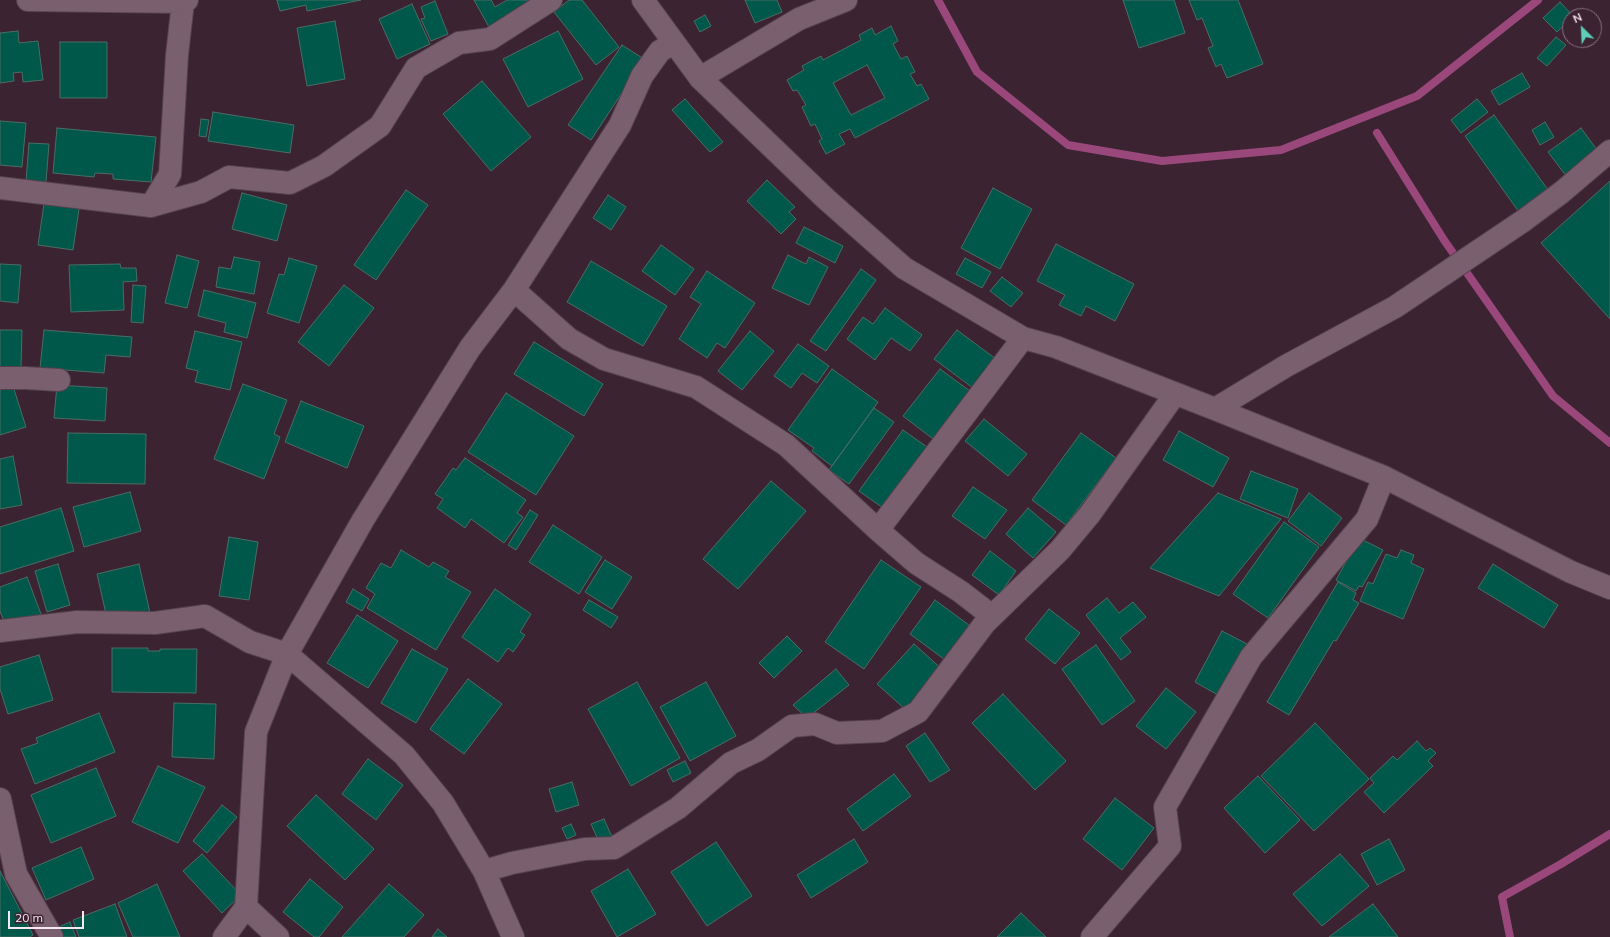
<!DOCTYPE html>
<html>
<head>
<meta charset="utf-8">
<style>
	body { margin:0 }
	#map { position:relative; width:1610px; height:937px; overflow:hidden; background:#3b2331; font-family:Mulish,sans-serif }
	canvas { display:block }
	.north { position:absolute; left:1562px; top:8px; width:40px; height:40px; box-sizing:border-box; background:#3b2331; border:1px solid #87727d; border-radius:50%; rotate:336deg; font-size:11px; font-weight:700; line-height:16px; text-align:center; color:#f8e8f0 }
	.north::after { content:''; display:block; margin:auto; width:14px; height:18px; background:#5eceb8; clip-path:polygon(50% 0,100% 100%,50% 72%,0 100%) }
	.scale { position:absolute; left:8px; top:911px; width:76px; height:18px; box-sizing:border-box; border:2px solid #f8e8f0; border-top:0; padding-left:5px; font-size:12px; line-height:14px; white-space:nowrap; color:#f8e8f0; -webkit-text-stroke:3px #3b2331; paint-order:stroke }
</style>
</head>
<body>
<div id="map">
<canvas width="1610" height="937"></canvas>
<div class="north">N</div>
<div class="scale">20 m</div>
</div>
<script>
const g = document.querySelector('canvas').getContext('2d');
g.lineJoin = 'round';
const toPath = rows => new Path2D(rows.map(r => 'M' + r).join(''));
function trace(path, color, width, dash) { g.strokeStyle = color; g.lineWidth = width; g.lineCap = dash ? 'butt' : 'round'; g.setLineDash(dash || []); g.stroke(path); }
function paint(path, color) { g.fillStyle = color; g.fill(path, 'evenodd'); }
const stream = toPath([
	[938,0,977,72,1068,145,1162,161,1281,150,1417,96,1538,0],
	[1377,133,1444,240,1553,396,1610,443],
	[1510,937,1502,897,1561,864,1610,834]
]);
const building = toPath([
	[277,0,361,0,307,11,306,5,280,11,277,0],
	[474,0,491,0,495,7,507,0,540,0,489,27,474,0],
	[569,0,582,0,619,47,596,65,554,12,569,0],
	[745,0,777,0,782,12,755,23,745,0],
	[1123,0,1174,0,1185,33,1139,48,1123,0],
	[1189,0,1238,0,1263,64,1227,78,1221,64,1216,67,1208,48,1213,46,1202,18,1197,20,1189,0],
	[435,1,448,34,431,41,421,19,425,18,421,7,435,1],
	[1560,2,1573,16,1570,16,1570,20,1557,32,1543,18,1560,2],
	[412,4,430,44,397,59,379,19,412,4],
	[705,15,711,26,700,32,694,21,705,15],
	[335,21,345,79,307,86,297,28,335,21],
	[891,26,898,41,893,44,901,59,907,56,915,72,910,74,917,86,921,84,929,99,855,138,850,129,839,134,845,144,826,154,819,141,822,139,815,124,811,126,802,107,806,105,797,90,793,91,787,80,804,70,802,66,821,56,823,60,861,40,859,35,872,28,875,35,891,26],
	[867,65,885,98,851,115,833,83,867,65],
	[18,31,19,43,38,41,43,80,23,82,22,72,13,73,14,81,0,83,0,33,18,31],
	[558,31,583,79,528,107,503,59,558,31],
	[1556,37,1566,45,1547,66,1537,58,1556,37],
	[60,42,107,42,107,98,60,98,60,42],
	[622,45,644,59,591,140,568,125,622,45],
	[1522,73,1530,87,1499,105,1491,91,1522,73],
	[482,81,531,137,491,171,443,114,482,81],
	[685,99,723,142,710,152,672,110,685,99],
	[1477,99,1488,112,1461,133,1451,120,1477,99],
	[213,112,294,125,290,153,208,141,213,112],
	[1494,115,1551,194,1521,215,1465,136,1494,115],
	[201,119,209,120,206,137,199,136,201,119],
	[0,121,26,123,22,167,0,165,0,121],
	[1545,122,1554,137,1540,145,1532,130,1545,122],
	[57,128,156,137,151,182,113,179,113,174,95,173,94,177,53,173,57,128],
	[1581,128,1600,154,1567,177,1548,152,1581,128],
	[29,143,49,144,46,182,26,181,29,143],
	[767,180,795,207,789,212,796,219,781,234,747,201,767,180],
	[1610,181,1610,319,1541,243,1610,181],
	[993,188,1032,209,1000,269,961,248,993,188],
	[406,190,428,205,376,280,354,265,406,190],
	[242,193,287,205,277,241,232,229,242,193],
	[608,195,626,207,611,230,593,218,608,195],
	[45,197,80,202,73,250,38,245,45,197],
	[804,227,843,246,835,263,796,243,804,227],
	[1056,244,1134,284,1115,321,1086,306,1081,316,1059,305,1065,295,1037,281,1056,244],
	[661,245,694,269,675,295,642,271,661,245],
	[177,255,199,261,187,308,165,303,177,255],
	[788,255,806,264,809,257,828,267,809,305,772,288,788,255],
	[234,257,260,262,254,294,216,287,219,267,231,269,234,257],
	[289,258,317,266,299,323,267,313,279,274,284,275,289,258],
	[965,258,991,272,982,288,956,274,965,258],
	[591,261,667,306,643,346,567,302,591,261],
	[0,264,21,265,18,303,0,301,0,264],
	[120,264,121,268,136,268,137,281,123,282,124,310,71,312,69,265,120,264],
	[861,269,876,280,826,351,810,341,861,269],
	[707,271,755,303,725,348,717,343,707,358,679,339,701,304,690,297,707,271],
	[1002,277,1023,293,1011,307,990,291,1002,277],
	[133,285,146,286,143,323,131,322,133,285],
	[344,285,374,308,329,366,298,342,344,285],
	[204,290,256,303,247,338,224,332,226,323,198,316,204,290],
	[885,308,922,335,910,351,891,338,875,360,847,339,863,317,873,324,885,308],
	[0,330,22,330,21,369,0,369,0,330],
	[44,330,132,337,130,357,106,355,104,373,40,368,44,330],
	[957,330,1000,362,977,391,934,359,957,330],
	[195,331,242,342,230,390,195,382,198,371,186,368,195,331],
	[750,331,774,351,742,390,718,371,750,331],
	[534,342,603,384,584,416,514,374,534,342],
	[798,344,829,366,817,383,802,373,791,388,774,376,798,344],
	[832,369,878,402,832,466,812,451,814,448,788,430,832,369],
	[940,369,974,394,937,442,903,416,940,369],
	[243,384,287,400,274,434,280,437,264,479,214,459,243,384],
	[57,385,107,388,105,421,54,418,57,385],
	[13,386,26,427,0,435,0,390,13,386],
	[506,393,574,436,536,495,468,452,506,393],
	[301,401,364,426,347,468,285,442,301,401],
	[874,408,894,422,849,484,829,470,874,408],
	[984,419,1027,454,1008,476,965,441,984,419],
	[903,430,927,447,883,508,859,491,903,430],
	[1179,431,1229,458,1213,487,1163,460,1179,431],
	[68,433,146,434,145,484,67,483,68,433],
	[1081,433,1116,458,1066,525,1032,500,1081,433],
	[13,456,22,505,0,509,0,459,13,456],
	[465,458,526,500,517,513,523,517,504,543,471,519,465,528,437,508,443,499,435,494,453,468,456,470,465,458],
	[1251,471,1298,489,1288,518,1240,499,1251,471],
	[771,481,806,511,738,589,703,559,771,481],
	[973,487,1007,510,985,539,952,516,973,487],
	[130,492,141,531,84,547,73,507,130,492],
	[1218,493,1281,519,1219,596,1150,568,1218,493],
	[1309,493,1342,518,1321,546,1288,521,1309,493],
	[61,508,74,551,0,574,0,527,61,508],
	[1028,508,1056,532,1033,558,1006,534,1028,508],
	[530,510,538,515,516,550,508,545,530,510],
	[1284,522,1319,547,1268,618,1233,594,1284,522],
	[553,525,602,557,579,594,529,562,553,525],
	[229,537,258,542,249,600,219,596,229,537],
	[1359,538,1383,550,1362,587,1359,586,1356,591,1336,580,1359,538],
	[401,550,429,567,433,562,449,571,445,577,471,592,436,650,367,608,375,594,366,588,381,563,391,568,401,550],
	[1401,550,1414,555,1411,563,1424,569,1403,619,1360,601,1368,582,1373,584,1386,554,1397,558,1401,550],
	[990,551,1016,571,999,595,972,575,990,551],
	[605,560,632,577,612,609,585,592,605,560],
	[881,560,921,587,864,669,825,642,881,560],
	[58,564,70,605,47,612,35,571,58,564],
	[139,564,150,613,108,623,97,574,139,564],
	[1493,564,1558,605,1544,628,1478,588,1493,564],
	[27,577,41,614,6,627,0,611,0,587,27,577],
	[1338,582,1356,593,1353,600,1359,603,1336,641,1334,640,1289,715,1267,702,1338,582],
	[353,589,369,599,362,611,346,602,353,589],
	[495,589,531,614,520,632,525,635,513,652,508,648,498,662,462,637,495,589],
	[1107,598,1119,613,1133,602,1146,617,1120,638,1131,652,1121,660,1086,615,1107,598],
	[589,600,618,617,611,628,583,610,589,600],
	[935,600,973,628,948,662,910,634,935,600],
	[1049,609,1080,633,1055,664,1025,639,1049,609],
	[357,615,398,641,368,688,327,663,357,615],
	[1222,631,1253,647,1225,699,1195,682,1222,631],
	[787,636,802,651,774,678,759,663,787,636],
	[914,644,943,670,906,710,877,684,914,644],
	[1096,645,1135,701,1102,725,1062,669,1096,645],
	[112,648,148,648,148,651,160,651,160,649,197,649,196,693,112,692,112,648],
	[412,649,448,669,416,723,381,703,412,649],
	[39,655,53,700,8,714,0,689,0,667,39,655],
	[836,669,849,685,807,718,793,705,836,669],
	[468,679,502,704,464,754,430,729,468,679],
	[637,682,680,758,631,786,588,709,637,682],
	[706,682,736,736,690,761,660,707,706,682],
	[1166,688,1196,712,1166,749,1136,726,1166,688],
	[1003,694,1066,761,1035,790,972,723,1003,694],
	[174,703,216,704,214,759,172,757,174,703],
	[99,713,115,752,35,784,21,749,38,743,36,738,99,713],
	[1315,723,1369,779,1314,831,1261,776,1315,723],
	[925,733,950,770,930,782,906,746,925,733],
	[1417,741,1426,751,1430,748,1436,753,1428,761,1433,766,1384,813,1364,792,1374,783,1370,778,1393,756,1397,760,1417,741],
	[368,759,403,785,376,820,342,794,368,759],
	[685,761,691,773,673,782,667,770,685,761],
	[158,766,205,787,178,843,132,822,158,766],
	[96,768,116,816,51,843,31,795,96,768],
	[894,774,911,796,863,831,847,809,894,774],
	[1258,776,1300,820,1265,853,1224,808,1258,776],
	[572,782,579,805,556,812,549,789,572,782],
	[316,795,374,849,345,880,287,826,316,795],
	[1115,798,1154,828,1122,870,1083,839,1115,798],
	[222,805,237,817,207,853,193,841,222,805],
	[604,819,612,837,599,842,591,824,604,819],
	[571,824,576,835,567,839,562,828,571,824],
	[854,839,868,862,811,898,797,875,854,839],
	[1389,839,1405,870,1377,885,1361,854,1389,839],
	[716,842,752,896,707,926,671,872,716,842],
	[81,847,94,879,46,900,32,868,81,847],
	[202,854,241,895,222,913,183,871,202,854],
	[1340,854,1369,886,1322,926,1293,894,1340,854],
	[628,869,656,914,617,937,591,891,628,869],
	[0,871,33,935,30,937,0,937,0,871],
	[310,879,343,907,319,937,314,937,283,912,310,879],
	[157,884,180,937,133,937,118,903,157,884],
	[389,884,424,915,404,937,342,937,389,884],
	[115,904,127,937,79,937,73,920,115,904],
	[1373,904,1398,937,1329,937,1373,904],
	[1021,913,1046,937,997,937,1021,913],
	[70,922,76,937,57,937,54,929,70,922],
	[438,929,447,937,432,937,438,929]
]);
const street = toPath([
	[28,0,183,2,187,0],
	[643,0,700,78,826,199,904,268,1023,338,1056,347,1215,409,1384,477,1571,572,1610,588],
	[700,78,799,19,846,0],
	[0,188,151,206,170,174,177,55,183,2],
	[151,206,201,192,229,177,290,183,324,166,380,126,416,68,459,43,490,39,551,0],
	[514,290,569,339,604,359,696,387,786,445,878,530,916,563,961,592,992,616],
	[0,378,25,378,59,380],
	[1215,409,1286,366,1395,307,1523,221,1562,192,1610,151],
	[878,530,1023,338],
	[0,631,77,622,155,623,205,616,250,642,287,654,404,755,443,803,484,871,513,937],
	[0,799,16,874,52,937],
	[484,871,512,863,585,849,614,848,678,808,731,763,758,750,792,726,815,724,837,733,882,731,918,712,985,623,1060,550,1090,514,1175,394],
	[246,907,278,937],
	[224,937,246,907,256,732,287,654,363,520,470,348,514,290,620,125,642,76,660,51,674,43],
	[1092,937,1170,846,1165,807,1231,692,1251,657,1367,519,1384,477]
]);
trace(stream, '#9a477b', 8);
paint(building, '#00584b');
trace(building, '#4a6d65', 1);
trace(street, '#55414d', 24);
trace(street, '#7a5f6e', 22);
</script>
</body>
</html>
